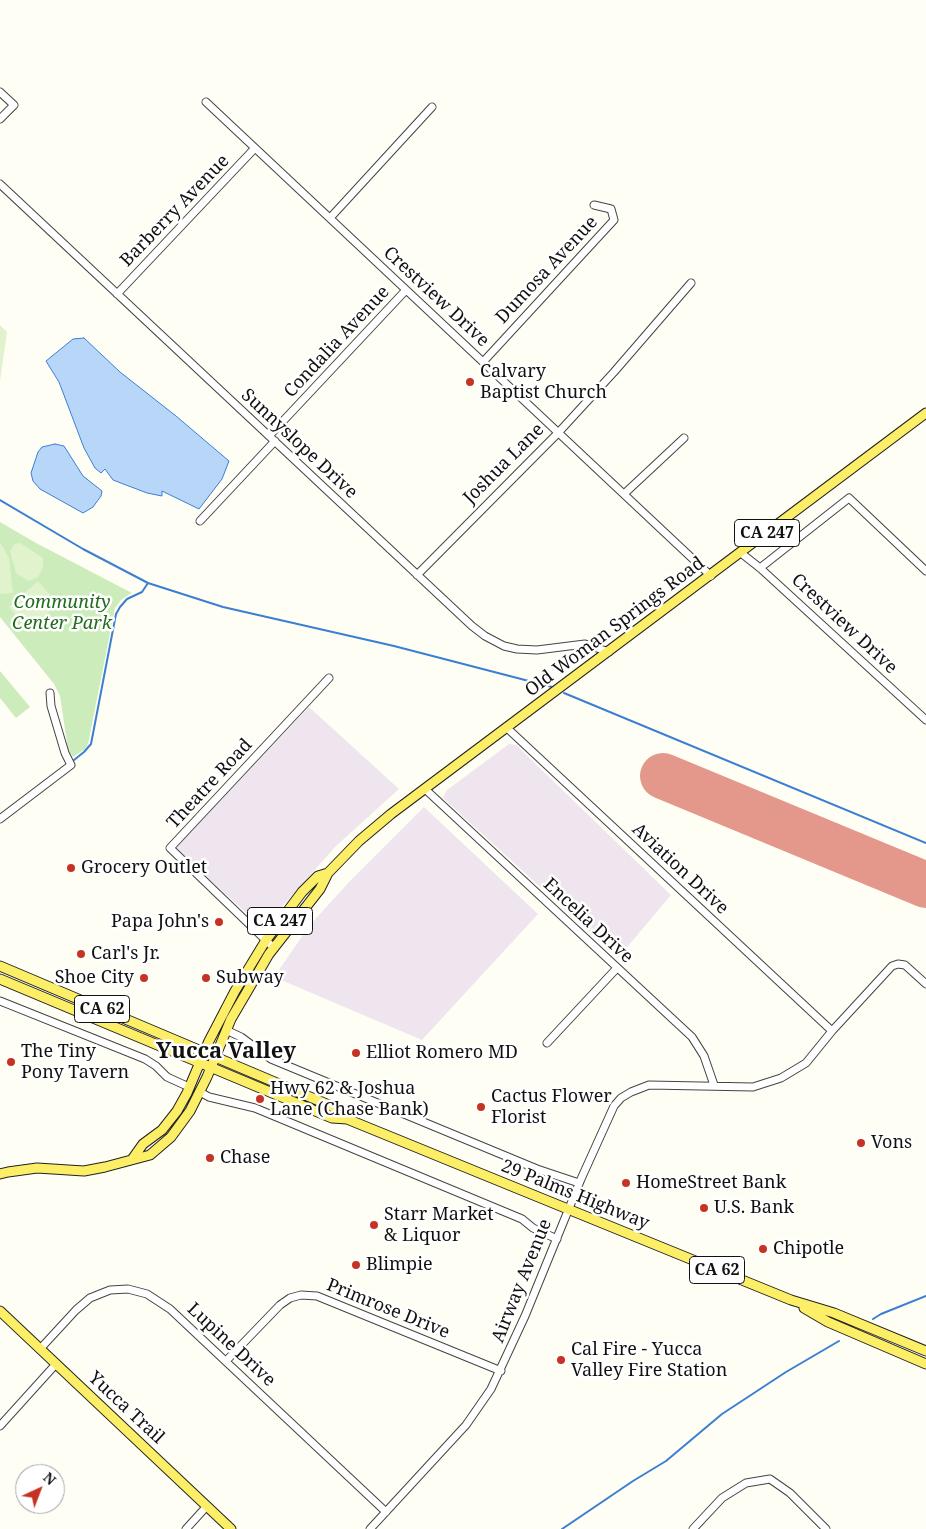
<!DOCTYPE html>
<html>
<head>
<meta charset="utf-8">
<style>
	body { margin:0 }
	#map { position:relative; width:926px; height:1529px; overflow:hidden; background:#fffef4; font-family:"Noto Serif",serif }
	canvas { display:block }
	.north { position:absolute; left:15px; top:1464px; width:50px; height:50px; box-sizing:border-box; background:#fff; border:1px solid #a0a0a0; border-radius:50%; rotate:43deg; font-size:14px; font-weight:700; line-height:20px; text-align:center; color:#111 }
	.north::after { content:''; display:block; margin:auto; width:18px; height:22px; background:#c73322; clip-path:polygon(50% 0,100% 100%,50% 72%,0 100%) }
</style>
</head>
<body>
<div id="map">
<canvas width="926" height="1529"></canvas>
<div class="north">N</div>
</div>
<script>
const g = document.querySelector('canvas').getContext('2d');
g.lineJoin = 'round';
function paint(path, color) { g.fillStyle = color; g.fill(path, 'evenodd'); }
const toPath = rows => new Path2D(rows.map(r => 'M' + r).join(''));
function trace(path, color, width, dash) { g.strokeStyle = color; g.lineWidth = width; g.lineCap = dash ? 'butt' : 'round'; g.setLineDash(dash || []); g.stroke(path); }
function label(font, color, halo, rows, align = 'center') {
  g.font = font + ' "Noto Serif",serif'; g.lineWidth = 5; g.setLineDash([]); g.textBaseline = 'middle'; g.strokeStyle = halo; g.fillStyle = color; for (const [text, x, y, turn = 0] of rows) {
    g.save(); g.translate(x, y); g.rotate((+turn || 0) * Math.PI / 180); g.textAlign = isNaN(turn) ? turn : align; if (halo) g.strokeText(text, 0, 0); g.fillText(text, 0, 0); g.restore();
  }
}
const industrial = toPath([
	[309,707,399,789,336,846,263,928,175,848],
	[509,744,516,745,671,895,618,958,443,798,447,790],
	[424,807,538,914,422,1040,274,977,310,925,348,883]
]);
const green = toPath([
	[0,522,36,543,132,593,122,599,115,608,88,744,85,749,73,757,68,749,60,696,54,684,0,617],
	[0,671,30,707,16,718,0,698]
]);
const pitch = toPath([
	[0,325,7,332,0,381],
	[0,542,9,558,13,593,0,594],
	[20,543,43,558,43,567,38,577,29,581,16,573,10,551,14,544],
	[38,581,58,604,29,630,9,607]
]);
const water = toPath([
	[84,338,120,372,176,416,229,461,222,479,199,509,162,491,162,496,147,493,113,480,105,469,101,473,95,468,84,448,59,382,46,361,73,339,84,338],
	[55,444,64,446,83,476,102,491,101,496,93,507,83,513,40,489,33,481,31,473,38,452,42,447,55,444]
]);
const stream = toPath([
	[0,500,83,549,148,583,223,607,394,646,552,687],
	[564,693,926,843],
	[74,760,84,752,91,744,116,614,120,607,127,599,142,592,148,583],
	[873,1319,881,1314,926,1296],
	[562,1529,633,1481,666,1461,722,1414,786,1372,839,1341]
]);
const runway = toPath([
	[663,776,926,885]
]);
const minor = toPath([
	[0,92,14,105,0,119],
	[206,102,711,576],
	[0,184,472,626,485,636,504,646,517,649,537,650,585,644,609,652],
	[330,218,432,107],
	[117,294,255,148],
	[483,362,614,220,611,209,594,205],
	[269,436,406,290],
	[624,494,684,438],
	[200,521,275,441],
	[741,553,760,568,926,720],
	[760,568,849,498,926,571],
	[417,575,558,433,614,372,691,283],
	[507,728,832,1031],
	[425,789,692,1037,704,1056,714,1085],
	[0,819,71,765,65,753,51,706,50,693],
	[274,948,170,848,329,678],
	[0,1001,145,1059,156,1066,167,1077,189,1087],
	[226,1030,241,1037,271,1059,537,1169,579,1183],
	[547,1043,617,968],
	[200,1092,209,1097,255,1108,522,1219,533,1228,557,1239],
	[40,1349,76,1310,90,1298,110,1290,128,1289,147,1294,170,1309,386,1512],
	[226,1361,280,1305,290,1298,301,1295,317,1296,501,1371],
	[0,1426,56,1364],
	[186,1529,207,1506],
	[370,1529,466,1425,491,1389,525,1316,581,1179,614,1106,621,1098,631,1092,649,1085,753,1087,781,1078,806,1063,832,1031,892,966,898,964,905,965,926,984],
	[693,1529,722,1498,746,1483,770,1479,790,1493,826,1529]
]);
const major = toPath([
	[0,966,336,1108,347,1119],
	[0,979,332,1118,347,1119,791,1300,834,1313,926,1351],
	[133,1158,143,1144,162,1130,177,1111,187,1093,209,1041,235,991,266,940,302,892,318,876,328,873],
	[0,1174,8,1172,37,1168,84,1171,105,1167,150,1155,171,1137,190,1111,207,1077,231,1019,269,954,320,889,328,873,359,841,391,814,926,413],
	[804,1308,828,1322,926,1364],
	[0,1311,231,1529]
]);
const markers = [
	[470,382,5,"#c73322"],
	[71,868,5,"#c73322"],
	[219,922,5,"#c73322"],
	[81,954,5,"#c73322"],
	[144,978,5,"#c73322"],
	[206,978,5,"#c73322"],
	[356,1053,5,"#c73322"],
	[11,1062,5,"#c73322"],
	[260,1099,5,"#c73322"],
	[481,1107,5,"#c73322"],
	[861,1143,5,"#c73322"],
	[210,1158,5,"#c73322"],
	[626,1183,5,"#c73322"],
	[704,1208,5,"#c73322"],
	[374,1225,5,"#c73322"],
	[763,1249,5,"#c73322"],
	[356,1265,5,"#c73322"],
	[561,1360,5,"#c73322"]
];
const shields = [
	[767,533,65],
	[280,921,65],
	[102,1009,55],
	[717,1270,55]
];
const shieldNames = [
	["CA 247",767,533],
	["CA 247",280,921],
	["CA 62",102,1009],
	["CA 62",717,1270]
];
const streetNames = [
	["Barberry Avenue",175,211,-46],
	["Dumosa Avenue",547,270,-47],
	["Crestview Drive",436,297,43],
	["Condalia Avenue",337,342,-47],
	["Sunnyslope Drive",299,444,43],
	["Joshua Lane",504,464,-45],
	["Crestview Drive",844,624,43],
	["Old Woman Springs Road",615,627,-37],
	["Theatre Road",210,784,-47],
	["Aviation Drive",680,869,43],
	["Encelia Drive",588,921,43],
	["29 Palms Highway",575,1195,22],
	["Airway Avenue",522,1281,-68],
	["Primrose Drive",388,1309,22],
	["Lupine Drive",231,1345,43],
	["Yucca Trail",126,1408,43]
];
const poiNames = [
	["Calvary",480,372],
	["Baptist Church",480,393],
	["Grocery Outlet",81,868],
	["Papa John's",209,922,"right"],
	["Carl's Jr.",91,954],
	["Shoe City",134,978,"right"],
	["Subway",216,978],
	["The Tiny",21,1052],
	["Pony Tavern",21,1073],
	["Elliot Romero MD",366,1053],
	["Hwy 62 & Joshua",270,1089],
	["Lane (Chase Bank)",270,1110],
	["Cactus Flower",491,1097],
	["Florist",491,1118],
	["Vons",871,1143],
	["Chase",220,1158],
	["HomeStreet Bank",636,1183],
	["U.S. Bank",714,1208],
	["Starr Market",384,1215],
	["& Liquor",384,1236],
	["Chipotle",773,1249],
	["Blimpie",366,1265],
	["Cal Fire - Yucca",571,1350],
	["Valley Fire Station",571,1371]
];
const parkNames = [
	["Community",62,603],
	["Center Park",62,624]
];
const districtNames = [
	["Yucca Valley",226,1052]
];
paint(industrial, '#efe5ee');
paint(green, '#cdecbb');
paint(pitch, '#e0f3cd');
paint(water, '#b7d6f8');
trace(water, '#3b7fd2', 1);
trace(stream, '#3b7fd2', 2);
trace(runway, '#e3988b', 46);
trace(minor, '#444', 9);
trace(major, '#222', 11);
trace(minor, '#fff', 7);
trace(major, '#fcef67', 9);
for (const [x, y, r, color] of markers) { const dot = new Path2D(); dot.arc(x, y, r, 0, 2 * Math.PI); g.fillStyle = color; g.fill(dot); trace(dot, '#fff', 2); }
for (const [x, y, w] of shields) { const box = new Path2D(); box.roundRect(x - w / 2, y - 13.5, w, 27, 4); g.fillStyle = '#fff'; g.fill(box); trace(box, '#111', 1); }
label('bold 16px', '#111', null, shieldNames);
label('18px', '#111', '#fff', streetNames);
label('18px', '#111', '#fff', poiNames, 'left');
label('italic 18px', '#216c1d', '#fff', parkNames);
label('bold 22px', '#111', '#fff', districtNames);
</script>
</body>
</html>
